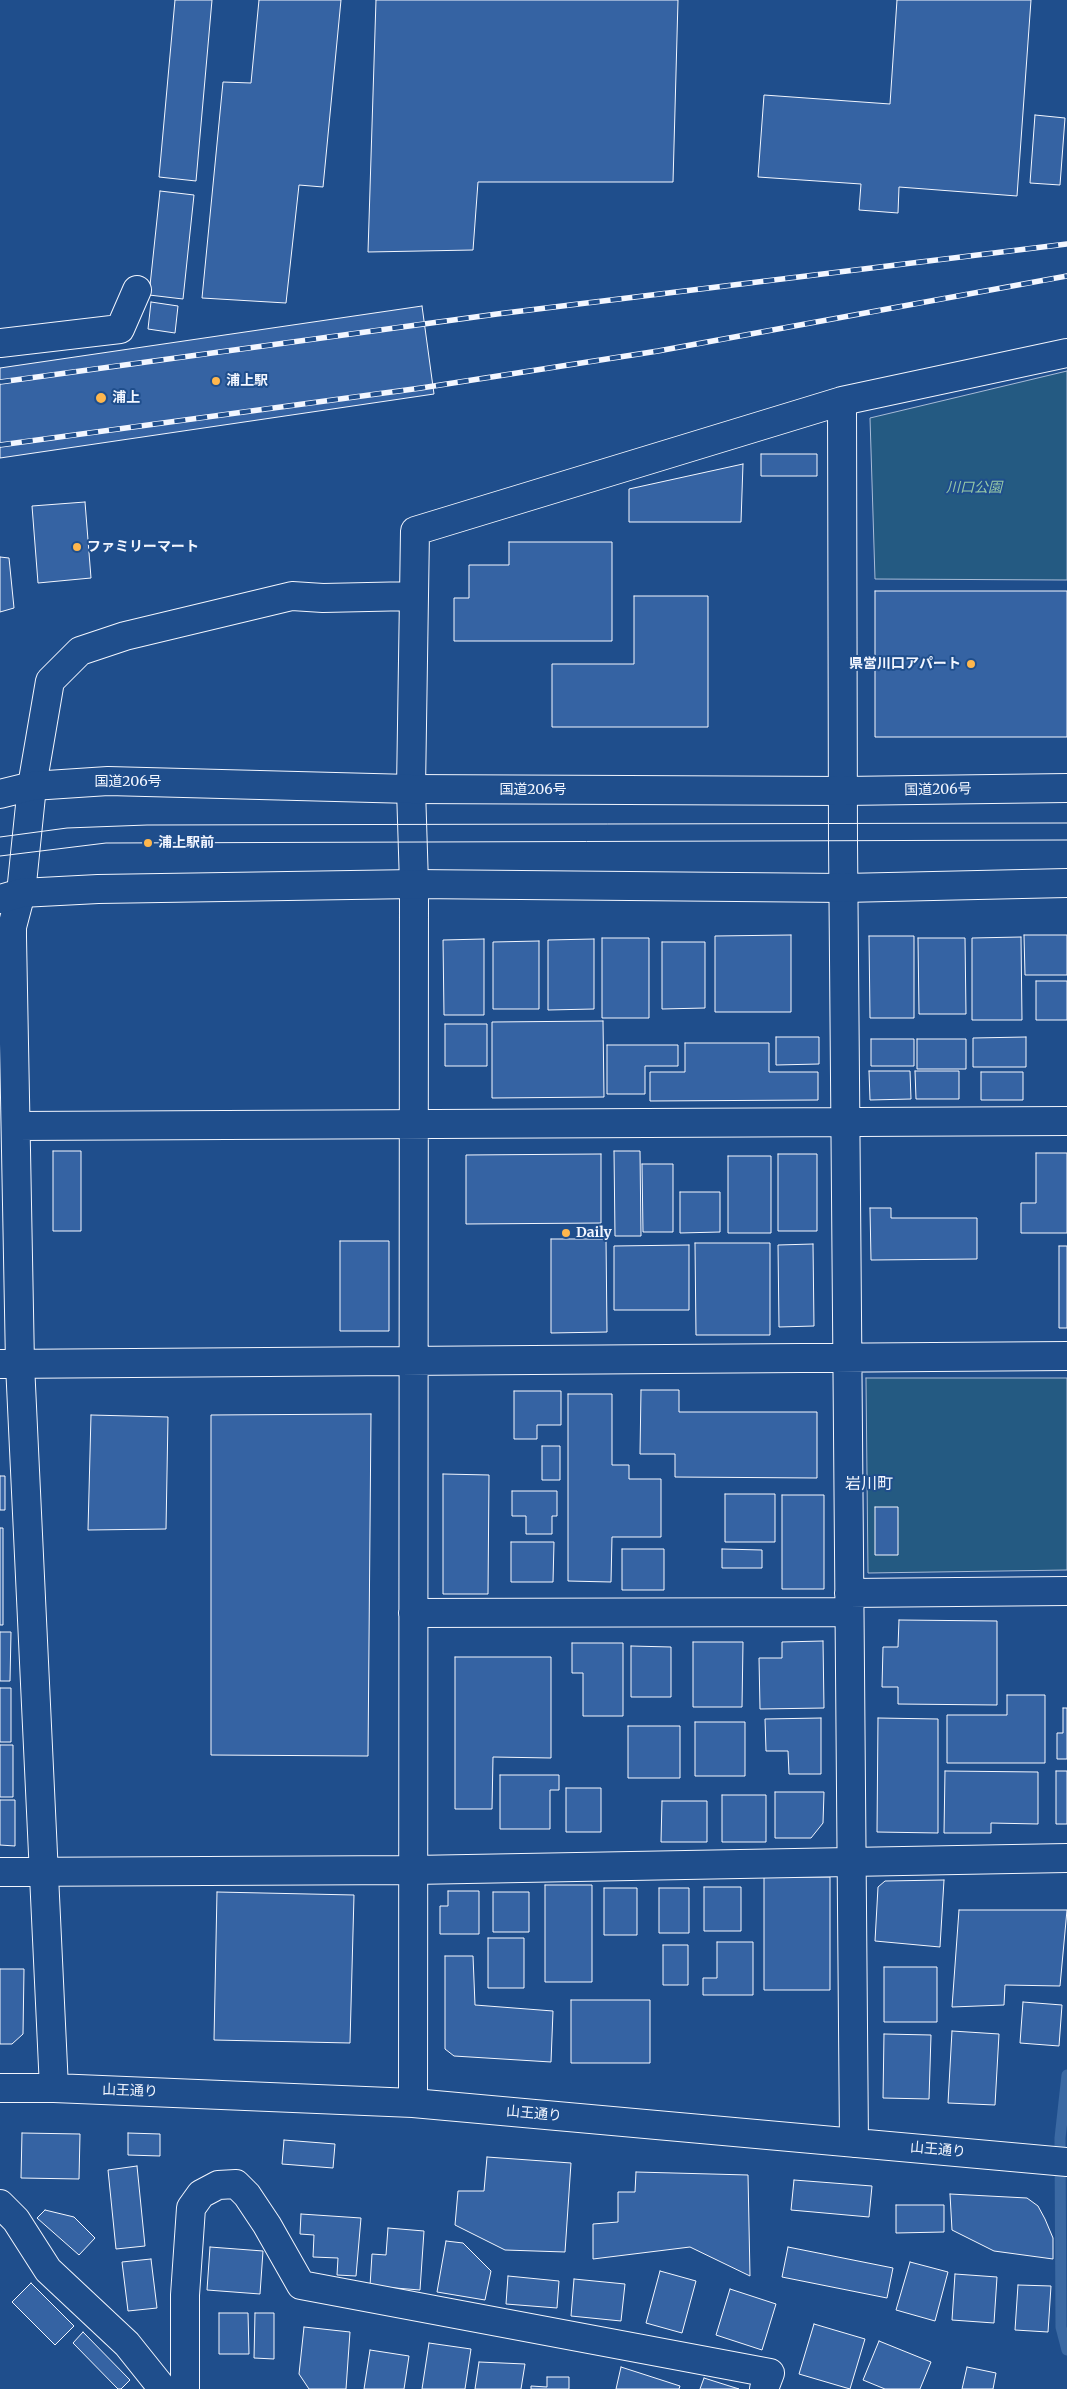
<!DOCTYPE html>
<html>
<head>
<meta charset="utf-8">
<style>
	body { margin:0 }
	canvas { display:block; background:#1f4e8c }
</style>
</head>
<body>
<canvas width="1067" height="2389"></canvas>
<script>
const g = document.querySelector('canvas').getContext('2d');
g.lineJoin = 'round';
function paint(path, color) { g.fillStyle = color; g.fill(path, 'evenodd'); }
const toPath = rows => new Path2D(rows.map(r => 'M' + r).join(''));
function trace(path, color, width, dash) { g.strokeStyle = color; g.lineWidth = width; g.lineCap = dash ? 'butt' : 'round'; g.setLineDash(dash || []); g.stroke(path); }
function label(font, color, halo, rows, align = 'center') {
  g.font = font + ' Merriweather,"Noto Sans JP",serif'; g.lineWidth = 4; g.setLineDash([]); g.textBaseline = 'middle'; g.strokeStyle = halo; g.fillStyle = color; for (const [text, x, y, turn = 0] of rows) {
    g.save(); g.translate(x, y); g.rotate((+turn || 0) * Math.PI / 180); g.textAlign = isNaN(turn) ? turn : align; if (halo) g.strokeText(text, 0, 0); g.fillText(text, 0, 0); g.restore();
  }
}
const green = toPath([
	[1067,371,1067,580,875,579,870,418,1067,371],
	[866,1378,1067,1378,1067,1570,868,1573,866,1378]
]);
const stream = toPath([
	[1067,2075,1060,2138,1061,2327,1067,2350]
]);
const building = toPath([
	[175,0,212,0,196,181,159,177,175,0],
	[259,0,341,0,323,187,299,185,286,303,202,298,223,82,251,83,259,0],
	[376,0,678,0,673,182,478,182,473,250,368,252,376,0],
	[897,0,1031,0,1017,196,899,187,898,213,859,210,861,184,758,177,764,95,890,104,897,0],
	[1035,115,1065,118,1060,185,1030,183,1035,115],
	[160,191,194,195,183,299,149,295,160,191],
	[151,302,178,306,175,333,148,329,151,302],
	[422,306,434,394,0,458,0,368,422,306],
	[761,454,817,454,817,476,761,476,761,454],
	[743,464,741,522,629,522,629,489,743,464],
	[85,502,91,578,38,583,32,506,85,502],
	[509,542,612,542,612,641,454,641,454,598,469,598,469,565,509,565,509,542],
	[0,557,9,558,14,608,0,612,0,557],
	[875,591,1067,591,1067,737,875,737,875,591],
	[634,596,708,596,708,727,552,727,552,664,634,664,634,596],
	[791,935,791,1012,715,1012,715,936,791,935],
	[1024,935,1067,935,1067,975,1025,975,1024,935],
	[869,936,914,936,914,1018,870,1018,869,936],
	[1021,937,1022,1020,972,1020,972,938,1021,937],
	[602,938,649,938,649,1018,602,1018,602,938],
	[918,938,965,938,966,1014,919,1014,918,938],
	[484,939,484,1015,444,1015,443,940,484,939],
	[594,939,594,1009,548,1010,548,940,594,939],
	[539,941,539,1009,493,1009,493,942,539,941],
	[662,942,705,942,705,1008,662,1009,662,942],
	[1036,981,1067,981,1067,1020,1036,1020,1036,981],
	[603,1021,604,1097,492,1098,492,1022,603,1021],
	[445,1024,487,1024,487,1066,445,1066,445,1024],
	[776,1037,819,1037,819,1064,776,1065,776,1037],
	[1026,1037,1026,1067,973,1067,973,1038,1026,1037],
	[871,1039,914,1039,914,1066,871,1066,871,1039],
	[917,1039,966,1039,966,1069,917,1069,917,1039],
	[685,1043,769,1043,769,1072,818,1072,818,1100,650,1101,650,1072,685,1072,685,1043],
	[607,1045,678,1045,678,1066,645,1066,645,1094,607,1094,607,1045],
	[869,1071,910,1071,911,1099,870,1100,869,1071],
	[915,1071,959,1071,959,1099,916,1099,915,1071],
	[981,1072,1023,1072,1023,1100,981,1100,981,1072],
	[53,1151,81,1151,81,1231,53,1231,53,1151],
	[614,1151,640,1151,641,1236,615,1236,614,1151],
	[1036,1153,1067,1153,1067,1233,1021,1233,1021,1203,1036,1203,1036,1153],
	[601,1154,601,1223,466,1224,466,1155,601,1154],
	[778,1154,817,1154,817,1231,778,1231,778,1154],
	[728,1156,771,1156,771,1233,728,1233,728,1156],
	[642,1164,673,1164,673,1232,643,1232,642,1164],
	[680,1192,720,1192,720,1232,680,1233,680,1192],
	[870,1208,891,1208,891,1218,977,1218,977,1259,871,1260,870,1208],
	[551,1239,606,1239,607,1332,551,1333,551,1239],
	[340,1241,389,1241,389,1331,340,1331,340,1241],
	[695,1243,770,1243,770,1335,696,1335,695,1243],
	[813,1244,814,1326,779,1327,778,1245,813,1244],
	[689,1245,689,1310,614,1310,614,1246,689,1245],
	[1059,1246,1067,1246,1067,1328,1059,1328,1059,1246],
	[641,1390,679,1390,679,1412,817,1412,817,1478,675,1477,675,1454,640,1454,641,1390],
	[514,1391,561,1391,561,1425,537,1425,537,1439,514,1439,514,1391],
	[568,1394,612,1394,612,1465,629,1465,629,1479,661,1479,661,1537,612,1537,611,1582,568,1581,568,1394],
	[371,1414,368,1756,211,1755,211,1415,371,1414],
	[91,1415,168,1417,166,1529,88,1530,91,1415],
	[542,1446,560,1446,560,1480,542,1480,542,1446],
	[443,1474,489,1475,488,1594,443,1594,443,1474],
	[0,1476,5,1476,5,1510,0,1510,0,1476],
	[512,1491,557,1491,557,1516,552,1516,552,1534,526,1534,526,1516,512,1516,512,1491],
	[725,1494,775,1494,775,1542,725,1542,725,1494],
	[782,1495,824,1495,824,1589,782,1589,782,1495],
	[875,1507,898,1507,898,1555,875,1555,875,1507],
	[0,1528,3,1528,3,1625,0,1625,0,1528],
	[511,1542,554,1542,553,1582,511,1582,511,1542],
	[622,1549,664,1549,664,1590,622,1590,622,1549],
	[722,1549,762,1550,762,1568,722,1568,722,1549],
	[899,1620,997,1621,997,1705,898,1704,898,1687,882,1687,883,1647,898,1647,899,1620],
	[0,1632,11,1632,10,1681,0,1681,0,1632],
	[823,1641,824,1708,760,1709,759,1658,782,1658,782,1642,823,1641],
	[693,1642,743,1642,742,1707,693,1707,693,1642],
	[572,1643,623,1643,623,1716,583,1716,583,1673,572,1673,572,1643],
	[631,1646,671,1647,671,1697,631,1697,631,1646],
	[455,1657,551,1657,551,1758,493,1757,492,1809,455,1809,455,1657],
	[0,1688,11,1688,11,1742,0,1742,0,1688],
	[1007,1695,1045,1695,1045,1763,947,1763,947,1715,1007,1715,1007,1695],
	[1063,1708,1067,1708,1067,1759,1057,1759,1057,1733,1063,1733,1063,1708],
	[821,1718,821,1774,789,1774,788,1751,766,1751,765,1719,821,1718],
	[878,1718,938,1719,938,1833,877,1832,878,1718],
	[695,1722,745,1722,745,1776,695,1776,695,1722],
	[628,1726,680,1726,680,1778,628,1778,628,1726],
	[0,1745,13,1745,13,1797,0,1797,0,1745],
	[945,1771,1038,1772,1038,1824,991,1823,991,1833,944,1833,945,1771],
	[1056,1771,1067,1771,1067,1824,1056,1824,1056,1771],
	[500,1775,559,1775,559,1790,550,1790,550,1829,500,1829,500,1775],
	[566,1788,601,1788,601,1832,566,1832,566,1788],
	[775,1792,824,1792,823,1823,811,1838,775,1838,775,1792],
	[722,1795,766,1795,766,1842,722,1842,722,1795],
	[0,1800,15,1800,15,1846,0,1845,0,1800],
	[662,1801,707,1801,707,1842,661,1842,662,1801],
	[764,1877,830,1877,830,1990,764,1990,764,1877],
	[944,1880,940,1947,875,1941,878,1887,885,1881,944,1880],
	[545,1885,592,1885,592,1982,545,1982,545,1885],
	[704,1887,741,1887,741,1931,704,1931,704,1887],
	[604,1888,637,1888,637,1935,604,1935,604,1888],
	[659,1888,689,1888,689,1933,659,1933,659,1888],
	[448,1891,479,1891,479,1934,440,1934,440,1906,448,1906,448,1891],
	[217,1892,354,1895,350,2043,214,2040,217,1892],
	[493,1892,529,1892,529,1932,493,1932,493,1892],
	[959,1910,1067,1910,1060,1986,1005,1985,1004,2005,952,2007,959,1910],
	[488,1938,524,1938,524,1988,488,1988,488,1938],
	[717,1942,753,1942,753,1995,703,1995,703,1978,717,1978,717,1942],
	[663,1945,688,1945,688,1985,663,1985,663,1945],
	[445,1956,473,1956,475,2005,553,2011,551,2062,454,2056,445,2049,445,1956],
	[884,1967,937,1967,937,2022,884,2022,884,1967],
	[0,1969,24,1969,23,2034,12,2044,0,2044,0,1969],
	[571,2000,650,2000,650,2063,571,2063,571,2000],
	[1023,2002,1062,2005,1059,2046,1020,2043,1023,2002],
	[952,2031,999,2034,995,2105,948,2103,952,2031],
	[884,2034,931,2035,929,2099,883,2098,884,2034],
	[22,2133,80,2134,79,2179,21,2178,22,2133],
	[128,2133,160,2134,160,2156,128,2155,128,2133],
	[284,2140,335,2144,333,2168,282,2164,284,2140],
	[487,2157,571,2163,565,2252,505,2250,455,2225,458,2191,484,2191,487,2157],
	[137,2166,145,2246,116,2249,108,2170,137,2166],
	[636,2172,748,2175,750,2276,690,2247,593,2259,593,2224,618,2222,618,2192,635,2192,636,2172],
	[794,2180,872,2186,869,2217,791,2210,794,2180],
	[950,2194,1027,2198,1038,2206,1045,2219,1053,2238,1053,2259,994,2251,952,2230,950,2194],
	[896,2205,944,2205,944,2232,896,2233,896,2205],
	[45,2210,74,2217,95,2238,79,2255,37,2218,45,2210],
	[301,2214,361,2218,356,2276,337,2275,338,2258,313,2257,314,2235,300,2234,301,2214],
	[388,2228,424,2231,420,2290,370,2286,372,2254,386,2255,388,2228],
	[446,2241,463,2243,491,2271,485,2300,437,2292,446,2241],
	[210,2247,263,2251,260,2294,207,2290,210,2247],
	[788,2247,893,2268,887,2298,782,2277,788,2247],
	[151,2259,157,2308,128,2311,122,2262,151,2259],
	[910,2262,948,2272,935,2321,896,2310,910,2262],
	[660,2271,696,2281,682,2333,646,2323,660,2271],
	[955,2274,997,2277,994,2323,952,2320,955,2274],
	[508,2276,559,2281,557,2308,506,2304,508,2276],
	[574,2279,625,2284,621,2321,571,2316,574,2279],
	[31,2283,74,2326,55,2345,12,2302,31,2283],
	[1018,2285,1051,2286,1048,2332,1015,2330,1018,2285],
	[730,2289,776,2304,762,2350,716,2335,730,2289],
	[219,2313,248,2313,249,2354,219,2354,219,2313],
	[255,2313,274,2313,274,2359,254,2358,255,2313],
	[814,2324,865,2339,850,2389,799,2374,814,2324],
	[304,2327,350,2332,346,2389,309,2389,299,2374,304,2327],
	[83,2332,130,2380,121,2389,118,2389,73,2343,83,2332],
	[879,2341,931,2362,920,2389,885,2389,863,2380,879,2341],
	[429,2343,471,2349,465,2389,422,2389,429,2343],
	[370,2350,409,2356,404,2389,364,2389,370,2350],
	[479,2362,525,2364,521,2389,475,2389,479,2362],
	[621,2367,680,2386,679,2389,616,2389,621,2367],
	[967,2367,996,2373,993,2389,962,2389,967,2367],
	[547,2377,569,2377,569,2389,531,2389,531,2386,547,2387,547,2377],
	[704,2378,739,2389,700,2389,704,2378]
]);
const minor = toPath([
	[0,343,120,329,137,290],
	[842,401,843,841,854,2143],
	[16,1126,1067,1121],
	[0,1364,1067,1356],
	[849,1593,1067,1591],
	[413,1613,849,1612],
	[0,1872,413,1870,1067,1858],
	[0,2088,54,2088,413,2103,1067,2162],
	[54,2088,20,1364,12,937,12,927,21,893,32,786,50,681,80,651,125,636,292,596,323,598,413,596],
	[413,2103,414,884,411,789,415,531,842,401,1067,353],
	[0,2204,16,2220,48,2270,127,2344,163,2389],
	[185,2389,185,2295,191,2208,201,2194,218,2185,236,2184,247,2195,267,2225,301,2285,770,2373,764,2389]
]);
const highway = toPath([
	[0,794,32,786,108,781,411,789,843,791,1067,788],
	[0,899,21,893,98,889,414,884,844,888,1067,883]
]);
const tram = toPath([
	[0,837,67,828,147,825,1067,823],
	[0,856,106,843,1067,840]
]);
const rail = toPath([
	[0,382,497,314,1067,244],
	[0,445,421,388,658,351,1067,276]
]);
const markers = [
	[216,381,5,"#ffb74d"],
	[101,398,6,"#ffb74d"],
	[77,547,5,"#ffb74d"],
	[971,664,5,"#ffb74d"],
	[148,843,5,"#ffb74d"],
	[566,1233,5,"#ffb74d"]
];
const poiNames = [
	["浦上駅",226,381],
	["浦上",112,398],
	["ファミリーマート",87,547],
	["県営川口アパート",961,664,"right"],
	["浦上駅前",158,843],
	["Daily",576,1233]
];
const parkNames = [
	["川口公園",974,488]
];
const streetNames = [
	["国道206号",128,782],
	["国道206号",533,790],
	["国道206号",938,790,-1],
	["山王通り",130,2091,2],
	["山王通り",534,2114,5],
	["山王通り",938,2150,5]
];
const quarterNames = [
	["岩川町",869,1484]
];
paint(green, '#245a82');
trace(green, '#a8bbd7', 1);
trace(stream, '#3b69a3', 11);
paint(building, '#3563a3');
trace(building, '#f2f6ff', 1);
trace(minor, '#f2f6ff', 30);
trace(highway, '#f2f6ff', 30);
trace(minor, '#1f4e8c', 28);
trace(highway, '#1f4e8c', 28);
trace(tram, '#f2f6ff', 1);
trace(rail, '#f2f6ff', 5.5);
trace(rail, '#1f4e8c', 4, [11]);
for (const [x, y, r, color] of markers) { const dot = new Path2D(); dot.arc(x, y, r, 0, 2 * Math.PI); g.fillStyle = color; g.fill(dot); trace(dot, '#1f4e8c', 2); }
label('bold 14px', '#f2f6ff', '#1f4e8c', poiNames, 'left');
label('italic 14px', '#97c8a6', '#1f4e8c', parkNames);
label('14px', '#f2f6ff', '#1f4e8c', streetNames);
label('16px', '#f2f6ff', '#1f4e8c', quarterNames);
</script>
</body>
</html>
